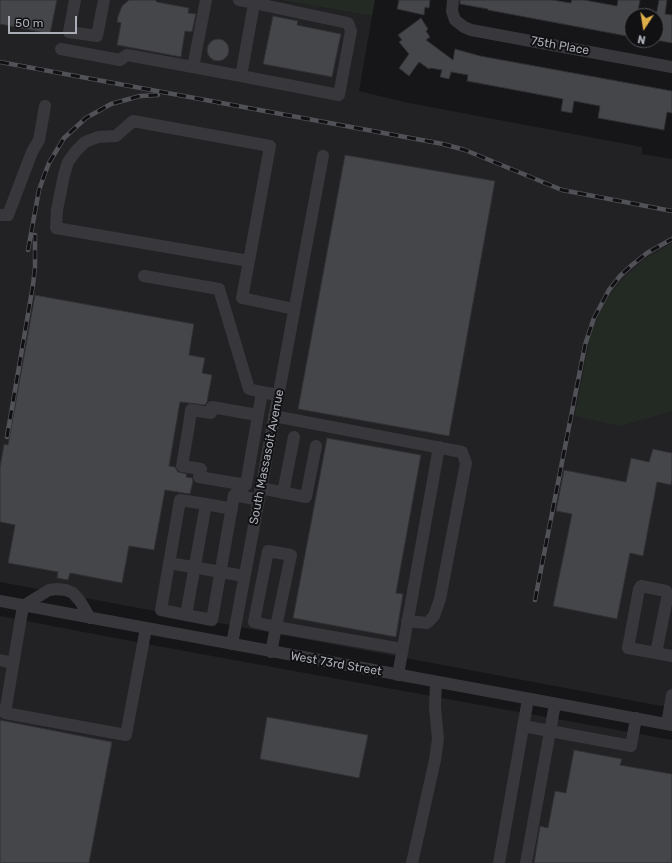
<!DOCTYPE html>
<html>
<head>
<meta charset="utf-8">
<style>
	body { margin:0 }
	#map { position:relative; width:672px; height:863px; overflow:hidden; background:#161618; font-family:Rubik,sans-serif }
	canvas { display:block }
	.north { position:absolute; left:624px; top:8px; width:40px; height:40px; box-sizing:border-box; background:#111113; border:1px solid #4e4f54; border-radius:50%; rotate:192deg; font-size:11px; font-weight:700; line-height:16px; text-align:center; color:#aaadb6 }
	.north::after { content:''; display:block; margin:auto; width:14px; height:18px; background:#dfaf47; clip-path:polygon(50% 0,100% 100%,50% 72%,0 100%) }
	.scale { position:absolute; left:8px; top:16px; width:69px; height:18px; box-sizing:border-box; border:2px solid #aaadb6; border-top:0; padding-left:5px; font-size:12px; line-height:14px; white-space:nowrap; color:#aaadb6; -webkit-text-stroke:3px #111113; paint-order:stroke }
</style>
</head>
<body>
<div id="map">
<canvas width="672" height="863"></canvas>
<div class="north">N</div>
<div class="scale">50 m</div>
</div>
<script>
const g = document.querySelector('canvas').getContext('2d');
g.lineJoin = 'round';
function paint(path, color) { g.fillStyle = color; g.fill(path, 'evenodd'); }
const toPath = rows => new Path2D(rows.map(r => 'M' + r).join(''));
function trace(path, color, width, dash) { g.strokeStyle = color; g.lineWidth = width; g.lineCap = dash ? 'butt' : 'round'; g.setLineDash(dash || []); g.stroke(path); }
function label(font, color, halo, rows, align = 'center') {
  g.font = font + ' Rubik,sans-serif'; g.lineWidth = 4; g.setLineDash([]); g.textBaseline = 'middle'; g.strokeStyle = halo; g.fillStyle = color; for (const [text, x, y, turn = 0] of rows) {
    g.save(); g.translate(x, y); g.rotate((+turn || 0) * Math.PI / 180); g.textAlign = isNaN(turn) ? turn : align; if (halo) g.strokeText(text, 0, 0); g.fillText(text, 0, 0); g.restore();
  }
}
const built = toPath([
	[0,0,280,0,372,16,359,91,404,102,642,147,642,154,672,159,672,708,0,582],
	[0,616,152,645,672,740,672,863,0,863]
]);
const green = toPath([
	[280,0,375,0,372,16],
	[672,243,672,411,620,426,575,416,590,336,599,314,611,293,625,277,644,260]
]);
const building = toPath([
	[0,0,57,0,50,34,0,24,0,0],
	[129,0,155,0,157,2,189,8,188,13,196,14,192,32,185,31,181,57,117,45,121,23,117,22,118,16,122,6,129,0],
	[399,0,430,0,429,8,425,7,424,15,397,9,399,0],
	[460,0,552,0,571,3,572,0,584,0,617,6,618,0,640,0,637,16,632,16,632,37,488,10,488,9,460,4,460,0],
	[659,0,667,0,665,14,672,15,672,43,656,40,656,16,659,0],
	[273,16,298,21,297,25,341,34,332,77,263,64,273,16],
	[421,18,428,29,426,31,430,37,426,40,453,60,455,49,480,56,672,91,672,113,667,112,664,130,598,118,600,106,574,101,572,113,561,111,563,99,467,81,468,75,451,72,449,79,440,77,442,70,430,68,429,69,419,62,409,76,399,68,409,54,399,42,402,40,398,35,421,18],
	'207 50a11 11 0 1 1 22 0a11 11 0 1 1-22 0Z',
	[345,155,495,181,449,436,298,409,345,155],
	[35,295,194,324,189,355,205,358,202,373,212,375,207,402,205,405,180,402,169,466,175,467,178,472,187,474,186,477,192,478,193,481,190,494,165,490,154,550,129,546,122,583,70,573,68,580,57,578,58,572,8,563,15,525,0,522,0,467,4,444,8,445,35,295],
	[327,438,421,455,396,593,403,594,396,637,293,618,327,438],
	[653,449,672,453,672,478,671,485,657,482,643,556,630,553,617,619,553,606,572,514,556,511,564,470,626,482,631,458,649,462,653,449],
	[267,717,368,735,359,778,260,759,267,717],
	[0,720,112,742,89,863,0,863,0,720],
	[574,750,622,759,620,765,672,774,672,863,534,863,540,826,548,828,555,791,566,793,574,750]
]);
const minor = toPath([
	[75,0,69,32,97,36,104,0],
	[239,0,348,23,351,31,339,95,241,76,254,4],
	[453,0,452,11,455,20,464,27,471,30,672,67],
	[61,49,120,60,127,55,193,67,206,0],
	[193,67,241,76],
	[0,215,8,215,32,152,39,140,45,106],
	[249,261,270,146,133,121,116,136,98,137,85,142,76,151,68,162,64,175,57,210,56,228,249,261,242,298,294,309],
	[144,276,219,289,249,389,262,392],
	[274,416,462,452,466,463,440,599,434,616,427,623,407,621],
	[246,485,199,477,201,469,182,466,189,425,191,410,211,413,212,407,257,415],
	[260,488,306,497,316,446],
	[283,493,294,437],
	[234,495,259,500],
	[232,509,206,504,186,615,212,620,234,495,246,485,262,392,278,395],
	[169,563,244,576],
	[0,601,672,725],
	[186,615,161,610,180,500,206,504],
	[90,618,80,601,73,593,66,590,57,589,49,590,23,606,5,713,126,735,146,628],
	[232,644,323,156],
	[271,652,276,627,291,555,268,551,254,622,276,627,402,649],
	[656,653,668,594,666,591,641,586,639,589,628,648,656,653,672,656],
	[0,660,13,663],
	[398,675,439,447],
	[667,724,672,695],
	[523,726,631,746,636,718],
	[412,863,435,760,438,739,435,707,436,682],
	[499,863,528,699],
	[526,863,555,704]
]);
const rail = toPath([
	[0,62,443,144,465,150,562,190,672,211],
	[28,250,39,190,44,176,49,163,64,138,86,118,111,104,140,96,158,95],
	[7,437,33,285,35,267,35,235],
	[535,600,585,345,594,318,609,290,620,276,632,265,647,253,672,239]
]);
const streetNames = [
	["75th Place",560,46,10],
	["South Massasoit Avenue",267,457,-79],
	["West 73rd Street",336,664,10]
];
paint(built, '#222225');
paint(green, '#232a24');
paint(building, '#45464a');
trace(building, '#303034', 1);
trace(minor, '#38383c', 12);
trace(rail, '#515257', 4.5);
trace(rail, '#111113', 3, [9]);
label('12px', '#aaadb6', '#111113', streetNames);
</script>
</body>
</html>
